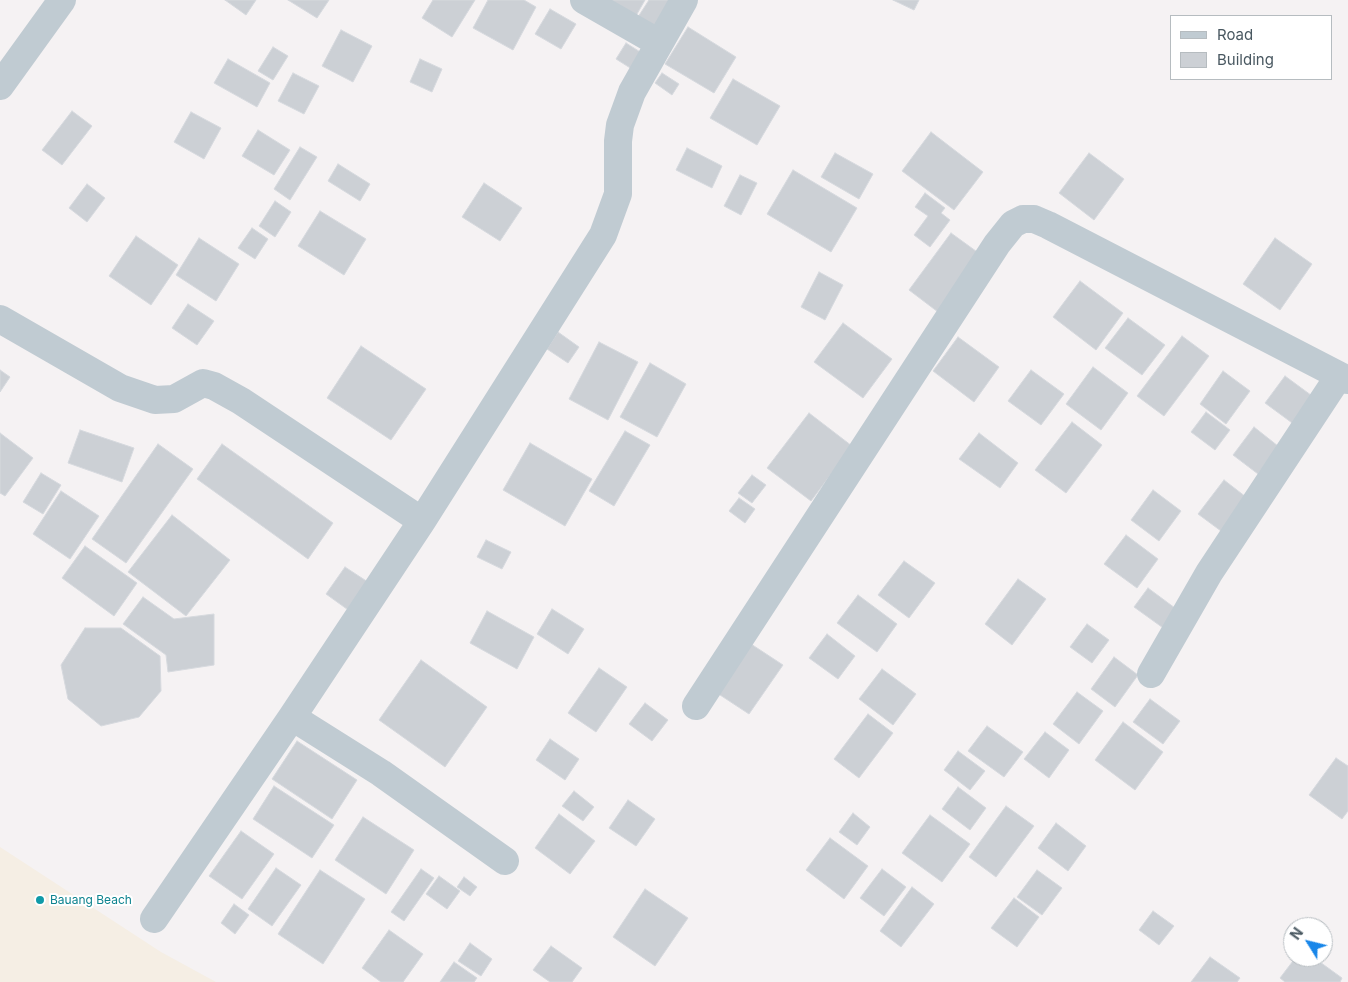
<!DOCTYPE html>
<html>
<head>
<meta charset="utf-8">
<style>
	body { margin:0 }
	#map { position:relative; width:1348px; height:982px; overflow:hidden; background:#f5f2f3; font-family:Inter,sans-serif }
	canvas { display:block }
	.legend { position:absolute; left:1170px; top:15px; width:162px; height:65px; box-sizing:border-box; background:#fff; border:1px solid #b6bcc0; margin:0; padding:6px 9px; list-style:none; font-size:15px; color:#495861 }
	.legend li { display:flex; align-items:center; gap:10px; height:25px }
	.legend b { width:25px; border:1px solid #b6bcc0 }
	.north { position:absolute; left:1283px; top:917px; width:50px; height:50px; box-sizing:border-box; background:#fff; border:1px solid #b6bcc0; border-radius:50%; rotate:306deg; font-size:14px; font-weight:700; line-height:20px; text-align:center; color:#495861 }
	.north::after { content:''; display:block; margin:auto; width:18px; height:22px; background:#1886e9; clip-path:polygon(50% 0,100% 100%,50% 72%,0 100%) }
</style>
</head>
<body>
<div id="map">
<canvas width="1348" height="982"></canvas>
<ul class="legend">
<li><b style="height:6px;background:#c0cbd2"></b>Road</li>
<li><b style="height:14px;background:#ccd0d5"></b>Building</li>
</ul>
<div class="north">N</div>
</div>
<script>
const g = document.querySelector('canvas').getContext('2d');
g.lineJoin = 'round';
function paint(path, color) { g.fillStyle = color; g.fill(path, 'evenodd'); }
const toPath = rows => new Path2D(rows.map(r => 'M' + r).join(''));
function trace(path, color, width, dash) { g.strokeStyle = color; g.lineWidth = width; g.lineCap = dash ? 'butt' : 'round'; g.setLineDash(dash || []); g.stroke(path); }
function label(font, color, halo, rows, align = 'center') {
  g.font = font + ' Inter,sans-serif'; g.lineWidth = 4; g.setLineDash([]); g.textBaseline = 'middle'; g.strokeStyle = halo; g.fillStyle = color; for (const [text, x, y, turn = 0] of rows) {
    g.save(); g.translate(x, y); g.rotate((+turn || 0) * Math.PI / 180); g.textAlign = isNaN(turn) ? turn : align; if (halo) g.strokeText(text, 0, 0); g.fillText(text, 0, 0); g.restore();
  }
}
const sand = toPath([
	[0,847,161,952,216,982,0,982]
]);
const building = toPath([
	[225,0,256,0,246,15,225,0],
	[288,0,329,0,317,18,288,0],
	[433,0,475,0,452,37,422,18,433,0],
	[488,0,524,0,536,7,513,50,473,28,488,0],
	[608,0,645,0,633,21,608,0],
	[649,0,676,0,657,29,638,17,649,0],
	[893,0,919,0,914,10,893,0],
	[550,9,576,24,561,49,535,34,550,9],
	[688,27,736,57,714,93,665,64,688,27],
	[341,30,372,46,353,82,322,66,341,30],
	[626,43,645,55,635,71,616,59,626,43],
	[273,47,288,56,273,80,258,71,273,47],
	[228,59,270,83,257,107,214,83,228,59],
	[420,59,442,69,432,92,410,82,420,59],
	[293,73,319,86,304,114,278,101,293,73],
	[662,73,679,84,672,95,655,83,662,73],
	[733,79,780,106,757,145,710,118,733,79],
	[72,111,92,126,62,165,42,150,72,111],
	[191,112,221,128,204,159,174,142,191,112],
	[258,130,290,150,274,175,242,156,258,130],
	[931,132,983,172,954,210,902,171,931,132],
	[300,147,317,157,290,200,274,189,300,147],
	[687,148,722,166,712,188,676,170,687,148],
	[835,153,873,174,859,199,821,177,835,153],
	[1089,153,1124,179,1094,220,1059,193,1089,153],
	[338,164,370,184,360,201,328,181,338,164],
	[793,170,857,208,831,252,767,214,793,170],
	[740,175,757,183,741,215,724,206,740,175],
	[484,183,522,208,500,241,462,217,484,183],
	[87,184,105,198,87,222,69,208,87,184],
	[925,193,945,208,941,213,950,220,930,247,914,235,928,216,915,207,925,193],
	[275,201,291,212,275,237,259,226,275,201],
	[320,211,366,239,344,275,298,246,320,211],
	[252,228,268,239,255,259,238,248,252,228],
	[951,233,980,254,938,312,909,290,951,233],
	[136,236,178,265,151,305,109,276,136,236],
	[199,238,239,264,216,301,176,275,199,238],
	[1275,238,1312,264,1280,310,1243,284,1275,238],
	[819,272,843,285,825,320,801,307,819,272],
	[1080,281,1123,313,1096,350,1053,317,1080,281],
	[188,304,214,321,197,345,172,328,188,304],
	[1128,318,1165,345,1142,375,1105,348,1128,318],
	[843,323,892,359,863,398,814,362,843,323],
	[558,332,579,347,568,363,547,349,558,332],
	[1182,336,1209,356,1164,416,1137,396,1182,336],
	[958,337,999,367,974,402,933,371,958,337],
	[599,342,638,362,608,420,569,399,599,342],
	[361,346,426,389,391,440,327,398,361,346],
	[650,363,686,384,657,437,620,417,650,363],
	[1093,367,1128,393,1101,430,1066,404,1093,367],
	[0,370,10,377,0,392,0,370],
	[1031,370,1064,394,1041,425,1008,401,1031,370],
	[1223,371,1250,391,1226,424,1200,404,1223,371],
	[1285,376,1319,401,1299,428,1265,403,1285,376],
	[1206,412,1230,430,1215,450,1191,432,1206,412],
	[809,413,852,446,811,501,767,468,809,413],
	[1072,422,1102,445,1066,493,1035,470,1072,422],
	[1254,427,1278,446,1258,474,1233,455,1254,427],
	[80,430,134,448,122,482,68,463,80,430],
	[625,431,650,445,614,506,589,491,625,431],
	[0,433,33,458,5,496,0,493,0,433],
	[979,433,1018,463,1000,488,959,459,979,433],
	[530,443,592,479,565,526,503,490,530,443],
	[158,444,193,469,126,563,92,539,158,444],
	[222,444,333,523,308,559,197,479,222,444],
	[41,473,61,485,43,514,23,502,41,473],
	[752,475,766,485,752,503,738,493,752,475],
	[1224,480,1246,497,1221,531,1198,514,1224,480],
	[1153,490,1181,511,1159,541,1131,520,1153,490],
	[61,491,99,516,70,559,33,534,61,491],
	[739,498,755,509,745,523,729,511,739,498],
	[172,515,230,560,186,616,128,572,172,515],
	[1126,535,1158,559,1137,588,1104,564,1126,535],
	[486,540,511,552,502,569,477,557,486,540],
	[85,546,137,583,114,616,62,578,85,546],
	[904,561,935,583,909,618,878,595,904,561],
	[345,567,371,584,351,612,326,594,345,567],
	[1018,579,1046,599,1012,645,985,624,1018,579],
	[1148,588,1179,611,1166,630,1134,607,1148,588],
	[858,595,897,624,877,652,837,623,858,595],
	[143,597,174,619,214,614,214,665,168,672,166,655,123,624,143,597],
	[552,609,584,629,568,654,537,634,552,609],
	[487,611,534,637,517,669,470,643,487,611],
	[1087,624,1109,640,1092,663,1070,647,1087,624],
	[85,628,121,628,160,656,161,691,139,717,101,726,68,699,61,665,85,628],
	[827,634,855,656,838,679,809,658,827,634],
	[751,644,783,665,749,714,717,693,751,644],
	[1114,657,1138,675,1115,707,1091,689,1114,657],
	[421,660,487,707,445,767,379,720,421,660],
	[599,668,627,687,596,732,568,713,599,668],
	[882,669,916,694,893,725,859,699,882,669],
	[1077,692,1103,711,1079,744,1053,724,1077,692],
	[1150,699,1180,721,1163,744,1133,722,1150,699],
	[645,703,668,720,652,741,629,724,645,703],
	[868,714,893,733,859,778,834,759,868,714],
	[1123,722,1163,752,1135,790,1095,760,1123,722],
	[987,726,1023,752,1004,777,968,751,987,726],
	[1045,732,1069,750,1049,778,1024,759,1045,732],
	[550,739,579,759,565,780,536,760,550,739],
	[297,741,357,780,332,819,272,779,297,741],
	[958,751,985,771,970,790,944,770,958,751],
	[1336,758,1348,766,1348,811,1342,819,1309,795,1336,758],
	[274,786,334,825,312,858,253,819,274,786],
	[958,787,986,808,970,830,942,809,958,787],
	[574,791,594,807,583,821,562,806,574,791],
	[628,800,655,819,636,846,609,828,628,800],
	[1006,806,1034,826,996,877,969,857,1006,806],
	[853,813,870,827,857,845,839,832,853,813],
	[559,814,595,841,570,874,535,848,559,814],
	[930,815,970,844,942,882,902,853,930,815],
	[363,817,414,850,386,894,335,860,363,817],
	[1056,823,1086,846,1068,871,1038,848,1056,823],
	[241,831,274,854,242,899,209,876,241,831],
	[830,838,868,866,844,899,806,870,830,838],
	[276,868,301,885,272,926,248,909,276,868],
	[421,869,434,878,404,921,391,912,421,869],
	[882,869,906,887,884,916,860,898,882,869],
	[320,870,365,899,323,964,278,934,320,870],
	[1037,870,1062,888,1042,915,1017,897,1037,870],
	[439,876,460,891,447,909,426,894,439,876],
	[464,877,477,887,470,896,457,887,464,877],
	[912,887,934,904,901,947,880,931,912,887],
	[645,889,688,918,655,966,613,937,645,889],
	[1014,898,1039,917,1017,947,991,928,1014,898],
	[234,904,249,915,235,934,221,923,234,904],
	[1153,911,1174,926,1159,945,1139,930,1153,911],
	[389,930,423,954,403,982,381,982,362,968,389,930],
	[470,943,492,959,481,976,458,961,470,943],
	[551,946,582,968,572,982,550,982,533,970,551,946],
	[1210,957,1240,978,1237,982,1191,982,1210,957],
	[1296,957,1313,957,1342,978,1340,982,1285,982,1280,978,1296,957],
	[454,962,477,978,474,982,440,982,454,962]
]);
const minor = toPath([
	[584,0,659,43],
	[0,86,62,0],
	[0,319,120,388,155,400,174,399,203,383,214,386,241,401,422,521],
	[1151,674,1209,573,1339,376],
	[696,706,997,244,1013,224,1023,219,1034,219,1048,225,1348,380],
	[292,717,381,773,505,861],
	[154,919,292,717,422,521,603,235,618,194,618,141,620,125,632,92,684,0]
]);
const markers = [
	[40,900,5,"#0f9aa8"]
];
const cultureNames = [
	["Bauang Beach",50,900]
];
paint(sand, '#f5eee4');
paint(building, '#ccd0d5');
trace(building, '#d6d9de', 1);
trace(minor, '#c0cbd2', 28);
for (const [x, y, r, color] of markers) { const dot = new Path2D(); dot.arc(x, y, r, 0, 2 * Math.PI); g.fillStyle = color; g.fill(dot); trace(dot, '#fff', 2); }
label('12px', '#0d838f', '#fff', cultureNames, 'left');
</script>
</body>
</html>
